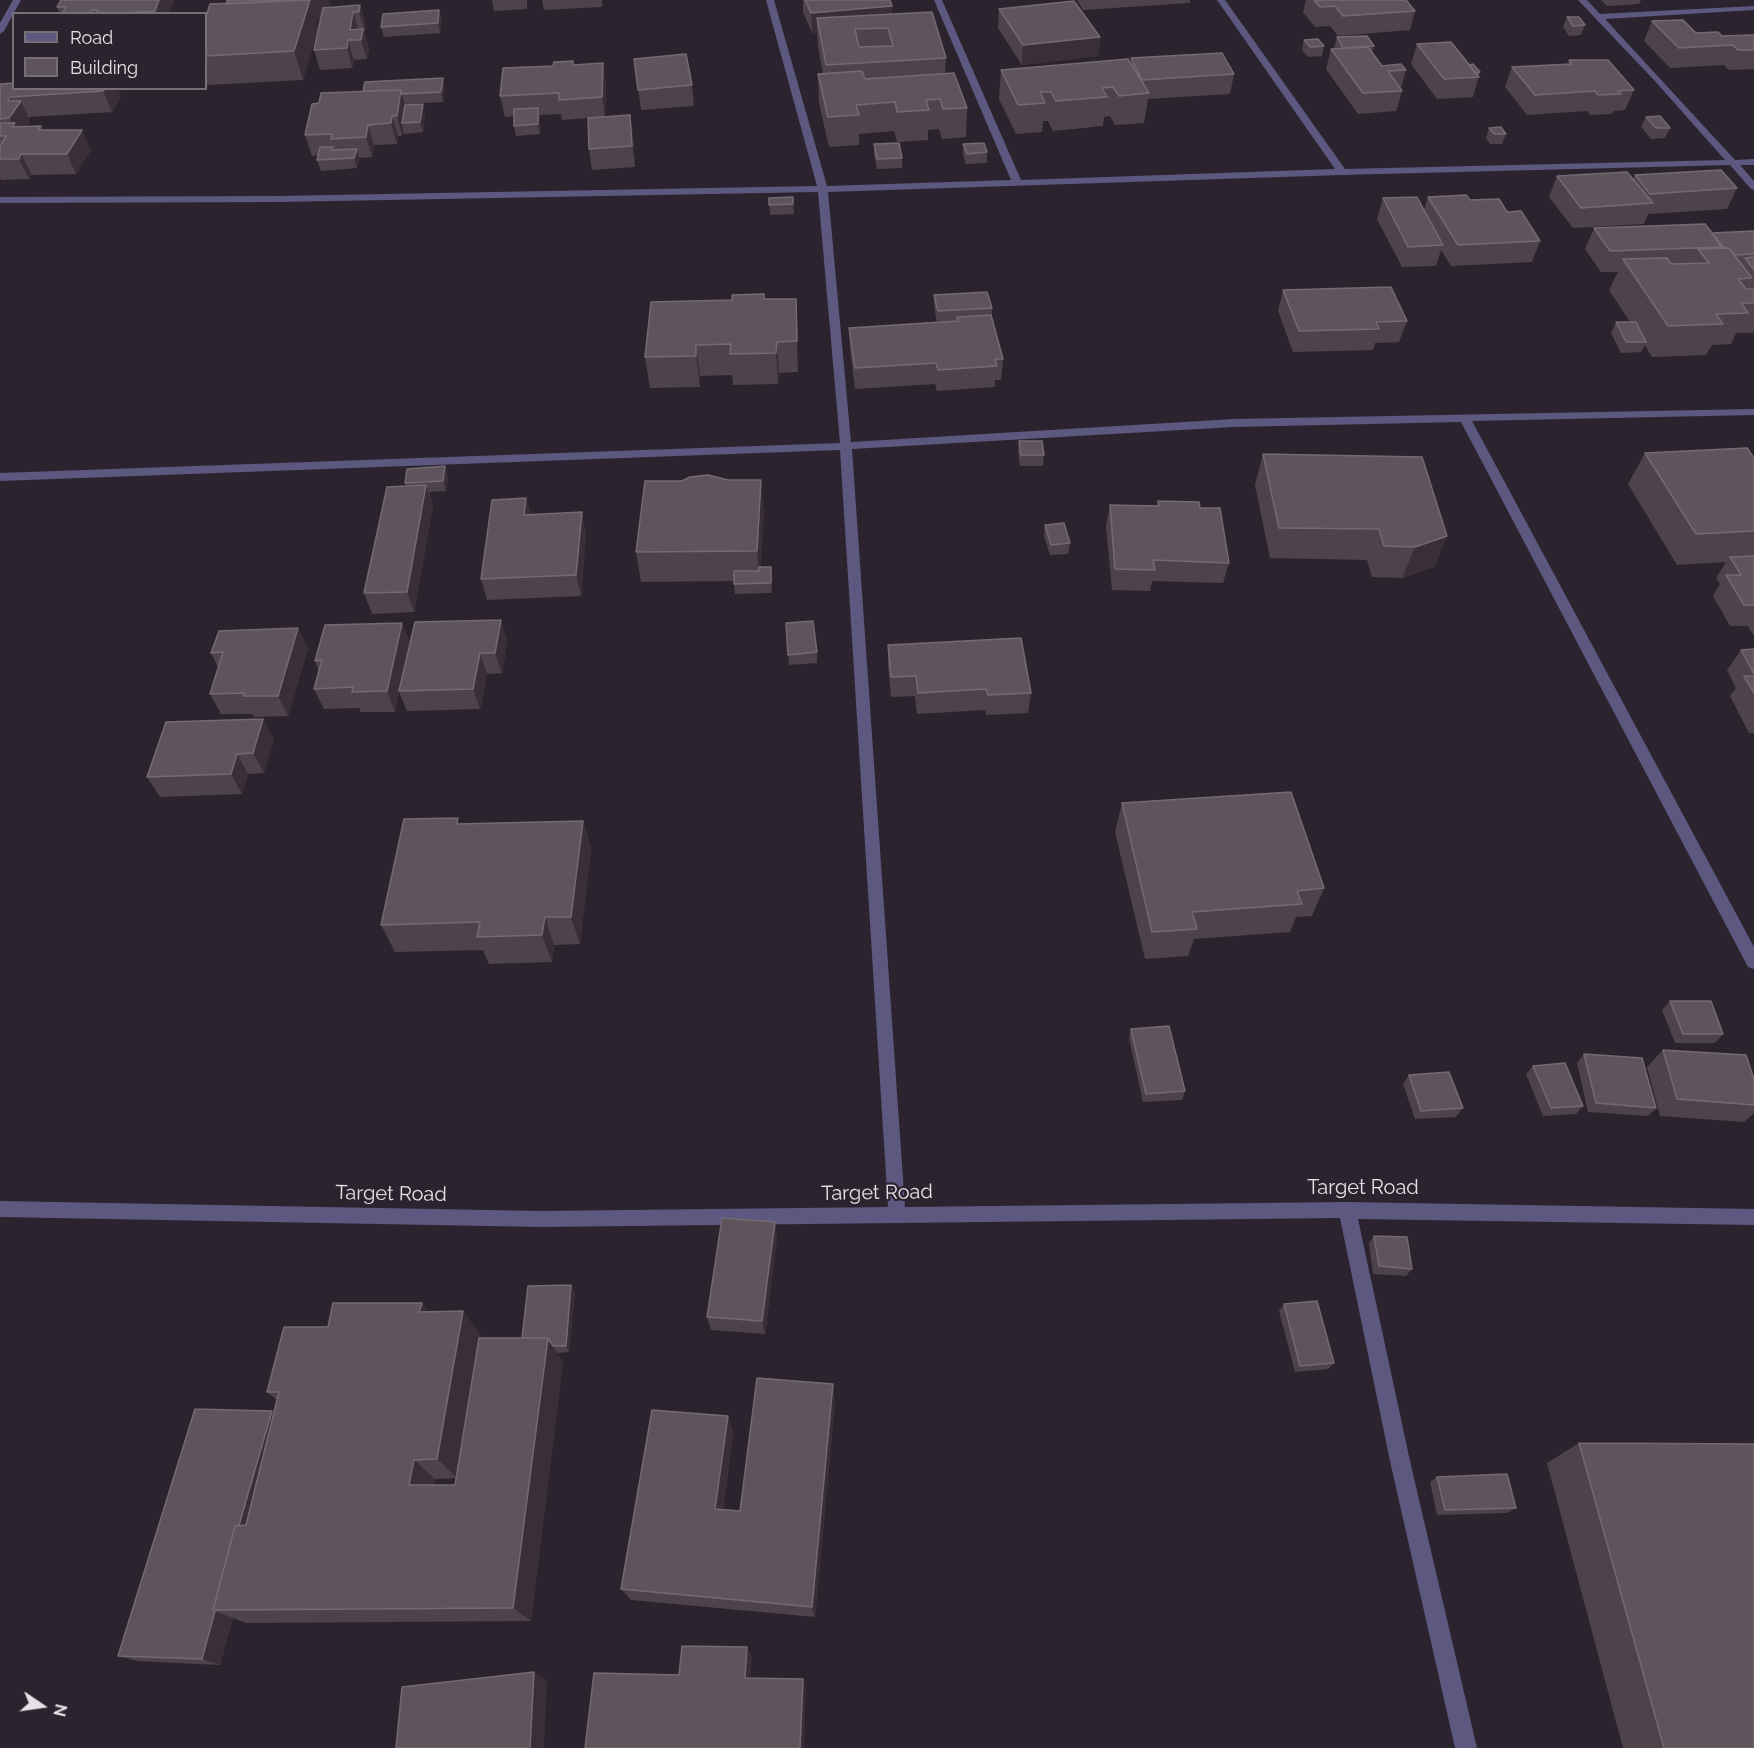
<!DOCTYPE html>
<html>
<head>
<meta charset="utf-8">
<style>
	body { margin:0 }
	#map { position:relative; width:1754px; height:1748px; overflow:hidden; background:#2b242f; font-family:Raleway,sans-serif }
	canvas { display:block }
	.legend { position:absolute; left:12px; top:12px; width:195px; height:78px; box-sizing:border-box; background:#2b242f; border:2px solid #767079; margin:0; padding:8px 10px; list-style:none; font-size:18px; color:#e6e1e8 }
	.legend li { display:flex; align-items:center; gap:12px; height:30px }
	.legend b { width:30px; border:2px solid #767079 }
	.north { position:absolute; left:12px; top:1676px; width:60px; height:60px; -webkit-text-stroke:4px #2b242f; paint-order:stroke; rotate:103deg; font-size:16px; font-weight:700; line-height:24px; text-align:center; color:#e6e1e8 }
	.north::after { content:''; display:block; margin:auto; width:21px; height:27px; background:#e6e1e8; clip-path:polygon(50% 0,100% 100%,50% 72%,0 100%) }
</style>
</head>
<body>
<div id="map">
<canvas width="1754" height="1748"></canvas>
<ul class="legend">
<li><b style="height:8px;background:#5d5880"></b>Road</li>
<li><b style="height:16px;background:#60545c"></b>Building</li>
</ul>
<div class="north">N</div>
</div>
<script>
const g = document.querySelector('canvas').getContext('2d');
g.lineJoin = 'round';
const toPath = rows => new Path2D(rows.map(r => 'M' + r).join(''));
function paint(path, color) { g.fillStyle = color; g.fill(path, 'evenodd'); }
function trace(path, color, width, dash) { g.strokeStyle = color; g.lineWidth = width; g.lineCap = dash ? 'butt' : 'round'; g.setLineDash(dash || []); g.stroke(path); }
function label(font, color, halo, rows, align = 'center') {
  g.font = font + ' Raleway,sans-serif'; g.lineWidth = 4.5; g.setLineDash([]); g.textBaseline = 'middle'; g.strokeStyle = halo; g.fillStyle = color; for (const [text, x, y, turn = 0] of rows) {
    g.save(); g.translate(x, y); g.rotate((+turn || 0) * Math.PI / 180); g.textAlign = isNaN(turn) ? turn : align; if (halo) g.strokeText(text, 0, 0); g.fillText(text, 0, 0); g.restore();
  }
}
const minor = toPath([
	[13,0,21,0,4,31,0,34,0,23,13,0],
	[766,0,774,0,827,186,1011,180,934,0,942,0,1021,180,1335,169,1217,0,1225,0,1345,169,1725,160,1654,80,1578,0,1587,0,1600,14,1754,6,1754,10,1605,19,1735,160,1754,159,1754,165,1740,165,1754,181,1754,190,1751,189,1730,165,1342,175,828,192,851,442,1234,419,1754,409,1754,415,1472,421,1754,947,1754,969,1748,967,1461,422,1234,427,852,449,905,1207,1347,1202,1754,1209,1754,1225,1358,1219,1410,1461,1477,1748,1455,1748,1390,1461,1340,1218,541,1227,0,1217,0,1201,541,1211,888,1207,840,450,0,481,0,473,840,443,818,192,279,202,0,203,0,197,279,196,817,186,766,0]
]);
const wall = toPath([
	[174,0,169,14,60,14,57,7],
	[492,0,527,0,527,9,494,11],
	[542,0,602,0,602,7,544,10],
	[803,0,890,0,892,14,946,58,945,73,967,108,966,137,942,139,939,129,928,130,928,140,897,142,894,131,859,134,859,145,829,147,819,103,818,74,823,74,818,47,817,32,812,33,803,12],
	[1077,0,1190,0,1190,3,1083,10],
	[1306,0,1406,0,1415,11,1410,30,1338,36,1330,26,1315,27,1303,12],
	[1601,0,1641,0,1639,4,1607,6],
	[360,5,366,25,365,31,364,32,369,49,367,59,354,60,352,68,320,70,314,50,321,19,316,20,318,28,303,80,206,85,206,17],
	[999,9,1100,37,1098,56,1022,65,998,28],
	[1567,17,1585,25,1581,35,1569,36,1563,27],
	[442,20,440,33,384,37,381,27],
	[1652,21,1696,33,1722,36,1754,35,1754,69,1729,70,1724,65,1670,68,1644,41],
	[1337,37,1374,46,1372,53,1382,66,1406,70,1401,88,1402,91,1396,111,1358,114,1326,69,1331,49,1335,49,1334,47],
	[1304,40,1324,46,1322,56,1308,57,1302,50],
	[1417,44,1469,65,1480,72,1473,97,1437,99,1411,64],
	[1131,58,1234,74,1230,94,1148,99,1144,123,1115,125,1110,116,1104,117,1103,126,1053,131,1048,121,1043,121,1042,132,1016,134,999,99,1001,70,1131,63],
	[634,59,692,85,694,106,641,110],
	[1569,60,1634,90,1625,110,1614,111,1612,114,1590,115,1587,111,1527,115,1505,87,1512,67,1568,64],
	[573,61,574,65,606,83,605,117,630,115,633,135,635,167,592,170,589,149,588,118,562,120,561,114,540,115,540,134,516,136,514,126,514,116,505,117,500,96,553,66],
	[0,84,117,88,121,97,112,112,29,117,30,121,27,126,41,126,43,130,91,150,76,174,32,175,29,179,1,180,0,177],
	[445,88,443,102,405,104,405,105,423,104,425,114,423,132,404,134,403,130,402,136,398,136,397,144,374,145,372,157,359,158,357,168,321,171,317,160,318,155,312,156,305,135,312,104],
	[1646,117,1670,128,1665,138,1651,139,1641,127],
	[1489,128,1506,134,1502,144,1490,144,1486,138],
	[874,144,902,158,902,168,877,169,874,154],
	[963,144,987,152,987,163,966,164,963,154],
	[1635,175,1737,188,1727,209,1648,214,1644,224,1573,228,1549,197,1557,176,1633,179],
	[793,197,794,214,770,215,769,198],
	[1428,197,1470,200,1507,212,1540,241,1532,262,1451,266,1441,250,1436,266,1402,267,1377,219,1383,198,1424,210],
	[1594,228,1712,233,1754,231,1754,330,1753,333,1736,333,1731,344,1712,345,1706,355,1652,357,1645,345,1641,352,1621,353,1611,333,1616,322,1630,322,1609,290,1618,272,1601,272,1585,249],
	[1283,290,1407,321,1399,342,1375,343,1373,350,1293,352,1278,311],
	[764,294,764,299,796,299,798,372,779,373,778,384,733,385,732,375,700,376,700,387,650,388,645,357,732,300],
	[934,295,992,308,992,316,1003,359,1001,380,995,380,995,387,937,391,935,384,855,389,850,349,849,328,957,321,937,322,934,306],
	[1019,441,1044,455,1043,466,1020,466,1018,451],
	[1645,453,1754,458,1754,636,1748,626,1730,626,1713,596,1720,584,1716,578,1726,562,1677,565,1628,484],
	[1263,454,1447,536,1434,567,1402,578,1372,577,1367,560,1270,558,1255,485],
	[445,466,448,477,446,491,429,492,433,506,414,612,372,614,364,593,406,486,405,483],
	[526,498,531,515,586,533,581,596,487,600,481,579],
	[1158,501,1200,508,1229,563,1223,583,1152,581,1150,591,1112,590,1106,526,1110,505,1157,506],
	[764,511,760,567,771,567,772,593,735,594,734,581,641,582,636,552],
	[1045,525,1070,543,1068,554,1050,555,1044,536],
	[501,620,507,641,502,673,487,674,480,709,407,711,399,692,395,712,361,712,359,708,324,709,314,689,319,671,315,661,402,623,410,643],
	[786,623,817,652,817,663,789,665],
	[298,628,308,649,288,716,254,717,252,714,221,714,210,694,218,667,211,653],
	[888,645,1031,693,1028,713,986,715,985,710,917,714,915,696,891,697,888,666],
	[1754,649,1754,733,1749,733,1730,696,1736,688,1727,670,1741,650],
	[274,739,264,773,248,774,242,794,160,797,147,777],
	[1122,803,1324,888,1312,916,1296,917,1290,932,1194,939,1188,956,1145,959,1115,832],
	[583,821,591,849,580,944,554,945,552,962,489,964,483,950,395,952,381,925,461,824],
	[1670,1001,1723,1034,1715,1043,1675,1043,1662,1010],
	[1131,1029,1185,1091,1182,1100,1143,1102,1129,1038],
	[1663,1050,1754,1079,1754,1113,1744,1122,1660,1116,1647,1067],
	[1584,1054,1656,1108,1648,1116,1588,1112,1577,1063],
	[1533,1066,1583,1106,1576,1114,1543,1116,1526,1074],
	[1409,1075,1463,1108,1456,1117,1415,1119,1403,1084],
	[775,1222,777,1237,765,1334,711,1330,707,1317],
	[1374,1236,1412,1269,1406,1276,1373,1274,1369,1243],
	[575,1292,569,1352,557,1353,563,1362,531,1621,246,1623,233,1618,220,1665,138,1661,118,1656,272,1411,274,1412,277,1400,267,1392,328,1327,422,1303,428,1312,481,1335,480,1338,522,1338],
	[456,1478,455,1485,434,1485,435,1479],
	[1284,1304,1334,1363,1328,1369,1295,1372,1279,1311],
	[835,1401,815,1617,631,1600,621,1589,728,1416,733,1433,723,1510,740,1511],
	[1579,1443,1754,1748,1623,1748,1547,1463],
	[1437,1477,1516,1508,1507,1513,1437,1515,1430,1482]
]);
const shadedWall = toPath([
	[159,0,174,0,169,14,156,14,155,11],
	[310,0,330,0,329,18,316,20,318,28,303,80,294,51],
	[360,5,366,25,365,31,359,12],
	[892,6,892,25,817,18,817,32,812,33,811,13],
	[439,10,442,20,440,33,438,23],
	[353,12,359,32,350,30],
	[363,29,369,49,367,59,361,40],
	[1100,37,1098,56,1022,65,1023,45],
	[348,40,354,60,352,68,347,48],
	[603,63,606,83,605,118,602,97],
	[443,78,445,88,443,102,441,92],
	[105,88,117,88,121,97,112,112,103,91],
	[401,90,406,110,402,123,403,130,402,136,397,116],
	[10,97,16,108,21,101,30,121,21,135,13,126,9,118,8,101],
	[423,104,425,114,423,132,420,122],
	[538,108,540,118,540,134,538,124],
	[630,115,633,135,635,167,632,146],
	[392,116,398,136,397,144,391,123],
	[368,125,374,145,372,157,366,137],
	[82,130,91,150,76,174,67,154],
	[357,149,360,159,357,168,354,158],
	[21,154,32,175,29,179,19,159],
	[796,299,798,330,798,372,797,341],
	[777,342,779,373,778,384,776,353],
	[696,345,700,376,700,387,696,356],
	[445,466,448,477,446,491,443,481],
	[761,480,764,511,760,581,757,551],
	[426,485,433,506,414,612,407,592],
	[526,498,532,519,524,515],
	[582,512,586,533,581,596,576,575],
	[1447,536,1434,567,1402,578,1415,547],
	[771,567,772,578,772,593,771,583],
	[501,620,507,641,502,673,495,653],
	[402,623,410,643,395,712,387,691],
	[298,628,308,649,288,716,278,696],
	[480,653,487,674,480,709,473,689],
	[263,719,274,739,264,773,253,753],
	[237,754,248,774,242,794,231,774],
	[583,821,591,849,580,944,571,917],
	[545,917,554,945,552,962,542,935],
	[775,1222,777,1237,765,1334,762,1321],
	[571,1285,575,1292,569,1352,566,1346],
	[422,1303,441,1328,419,1312],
	[463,1311,481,1335,457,1478,437,1459],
	[548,1338,563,1362,531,1621,513,1608],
	[833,1384,835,1401,815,1617,812,1607],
	[272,1411,286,1422,216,1610],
	[728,1416,733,1433,721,1523,715,1509],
	[414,1460,435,1479,430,1503,409,1485],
	[215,1611,233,1618,220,1665,202,1659],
	[747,1647,752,1656,750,1686,745,1678],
	[534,1672,547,1680,544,1748,530,1748],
	[803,1679,806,1686,804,1748,800,1748]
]);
const building = toPath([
	[61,0,159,0,155,11,110,14,96,14,98,10,92,10,90,14,62,14,66,7,57,7,61,0],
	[227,0,304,0,227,4,227,0],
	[310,0,294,51,206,56,206,17,210,4,310,0],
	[805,0,890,0,892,6,811,13,805,0],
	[1314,0,1406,0,1415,11,1343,16,1335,6,1320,7,1314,0],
	[1074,1,1100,37,1023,45,999,9,1074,1],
	[360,5,359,12,353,12,350,30,363,29,361,40,348,40,347,48,314,50,323,8,360,5],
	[439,10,438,23,381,27,383,14,439,10],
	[932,12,946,58,826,65,817,18,932,12],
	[888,28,893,46,859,47,855,29,888,28],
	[1567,17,1579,17,1585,25,1573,26,1567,17],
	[1683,20,1696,33,1718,32,1722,36,1754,35,1754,50,1738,50,1733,45,1679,48,1652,21,1683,20],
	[1367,36,1374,46,1343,48,1337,37,1367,36],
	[1318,39,1324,46,1310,47,1304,40,1318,39],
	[1451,42,1479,77,1444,79,1417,44,1451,42],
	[1368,47,1382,66,1401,64,1406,70,1388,71,1402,91,1363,93,1331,49,1368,47],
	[1222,53,1234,74,1142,80,1131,58,1222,53],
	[686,54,692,85,638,90,634,59,686,54],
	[1128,59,1149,93,1119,96,1113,87,1102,88,1107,97,1056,101,1051,92,1040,92,1045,103,1018,105,1001,70,1128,59],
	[1569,60,1608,60,1634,90,1618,91,1621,94,1598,95,1595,91,1535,95,1512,67,1572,64,1569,60],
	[573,61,573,65,603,63,602,97,559,100,559,93,500,96,503,68,553,66,554,62,573,61],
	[1473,64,1480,72,1475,73,1469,65,1473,64],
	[862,71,865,79,954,73,967,108,943,109,940,99,926,100,929,110,897,112,895,102,856,105,859,115,828,117,818,74,862,71],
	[443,78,441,92,402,94,401,90,363,91,365,82,443,78],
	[14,83,14,88,105,88,103,91,10,97,8,101,21,101,9,118,0,119,0,84,14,83],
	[401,90,397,116,392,116,391,123,368,125,366,137,331,139,332,134,305,135,312,104,319,103,321,93,401,90],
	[423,104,420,122,402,123,405,105,423,104],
	[538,108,538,124,514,126,514,109,538,108],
	[630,115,632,146,589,149,588,118,630,115],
	[1660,116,1670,128,1656,128,1646,117,1660,116],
	[0,123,15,123,12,127,41,126,38,130,82,130,67,154,21,154,19,159,0,159,0,146,6,136,0,136,0,123],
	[1501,127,1506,134,1494,134,1489,128,1501,127],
	[899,143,902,158,877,159,874,144,899,143],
	[984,143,987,152,967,154,963,144,984,143],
	[320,147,333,147,332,150,357,149,354,158,317,160,320,147],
	[1721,170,1737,188,1650,194,1635,175,1721,170],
	[1627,172,1653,203,1581,208,1557,176,1627,172],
	[1466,195,1470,200,1499,199,1507,212,1521,211,1540,241,1458,245,1428,197,1466,195],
	[793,197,793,204,769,205,769,198,793,197],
	[1417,197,1443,245,1408,247,1383,198,1417,197],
	[1705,224,1723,247,1610,251,1594,228,1705,224],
	[1754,231,1754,254,1735,255,1729,248,1722,248,1712,233,1754,231],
	[1729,248,1752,278,1738,279,1746,289,1754,289,1754,303,1741,303,1748,313,1716,314,1723,324,1668,326,1623,259,1667,258,1671,264,1709,263,1698,249,1729,248],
	[1754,257,1754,270,1745,258,1754,257],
	[1391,287,1407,321,1376,322,1379,329,1299,331,1283,290,1391,287],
	[987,292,992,308,938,311,934,295,987,292],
	[764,294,764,299,796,299,797,341,777,342,776,353,730,354,731,344,696,345,696,356,645,357,651,302,732,300,732,295,764,294],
	[991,315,1003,359,995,359,997,366,938,370,936,363,855,368,849,328,958,321,957,317,991,315],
	[1616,322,1636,322,1646,342,1626,342,1616,322],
	[1019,441,1042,441,1044,455,1021,455,1019,441],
	[1747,448,1754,458,1754,531,1696,534,1645,453,1747,448],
	[1263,454,1422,457,1447,536,1415,547,1384,546,1379,529,1279,528,1263,454],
	[445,466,443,481,405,483,407,469,445,466],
	[708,475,728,480,761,480,757,551,636,552,645,481,682,481,690,477,708,475],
	[426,485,407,592,364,593,387,487,426,485],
	[526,498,524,515,582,512,576,575,481,579,492,500,526,498],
	[1158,501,1199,502,1200,508,1220,508,1229,563,1153,560,1155,570,1115,569,1110,505,1159,506,1158,501],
	[1064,523,1070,543,1051,545,1045,525,1064,523],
	[1754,556,1754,605,1744,605,1726,575,1741,575,1730,557,1754,556],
	[759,567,771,567,771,583,734,584,734,571,759,571,759,567],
	[501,620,495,653,480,653,473,689,399,691,415,622,501,620],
	[813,621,817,652,788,655,786,623,813,621],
	[402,623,387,691,352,692,353,687,314,689,322,660,315,661,325,625,402,623],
	[298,628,278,696,243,696,244,693,210,694,223,652,211,653,219,631,298,628],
	[1021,638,1031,693,988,695,986,689,918,693,916,676,891,677,888,645,1021,638],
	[1754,649,1754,674,1741,650,1754,649],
	[1744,676,1754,676,1754,693,1744,676],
	[263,719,253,753,237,754,231,774,147,777,166,722,263,719],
	[1291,792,1324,888,1297,891,1302,904,1192,912,1197,929,1152,932,1122,803,1291,792],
	[458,818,457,824,583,821,571,917,545,917,542,935,477,937,480,922,381,925,404,819,458,818],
	[1670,1001,1711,1001,1723,1034,1683,1034,1670,1001],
	[1169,1026,1185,1091,1146,1094,1131,1029,1169,1026],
	[1663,1050,1746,1055,1754,1079,1754,1105,1677,1099,1663,1050],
	[1584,1054,1642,1058,1656,1108,1596,1103,1584,1054],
	[1565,1063,1583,1106,1551,1108,1533,1066,1565,1063],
	[1449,1072,1463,1108,1421,1111,1409,1075,1449,1072],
	[722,1218,775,1222,762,1321,707,1317,722,1218],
	[1374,1236,1407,1237,1412,1269,1379,1266,1374,1236],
	[571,1285,566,1346,553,1346,548,1338,522,1338,528,1286,571,1285],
	[1317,1301,1334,1363,1300,1366,1284,1304,1317,1301],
	[333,1303,422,1303,419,1312,463,1311,437,1459,414,1460,409,1485,455,1485,479,1338,548,1338,513,1608,213,1610,235,1526,246,1525,279,1392,267,1392,284,1327,328,1327,333,1303],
	[757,1378,833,1384,812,1607,621,1589,652,1410,728,1416,715,1509,740,1511,757,1378],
	[195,1409,272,1411,239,1525,235,1526,213,1610,215,1611,202,1659,118,1656,195,1409],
	[1579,1443,1754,1444,1754,1748,1664,1748,1579,1443],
	[1507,1474,1516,1508,1445,1510,1437,1477,1507,1474],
	[682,1646,747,1647,745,1678,803,1679,800,1748,585,1748,594,1673,679,1675,682,1646],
	[534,1672,530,1748,396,1748,402,1687,534,1672]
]);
const streetNames = [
	["Target Road",1363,1188],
	["Target Road",877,1193,-1],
	["Target Road",391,1194,1]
];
paint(minor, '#5d5880');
paint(wall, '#4f434b');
paint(shadedWall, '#3a2f39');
paint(building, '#60545c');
trace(building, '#756a72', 1.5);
label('20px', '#e6e1e8', '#2b242f', streetNames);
</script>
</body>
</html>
